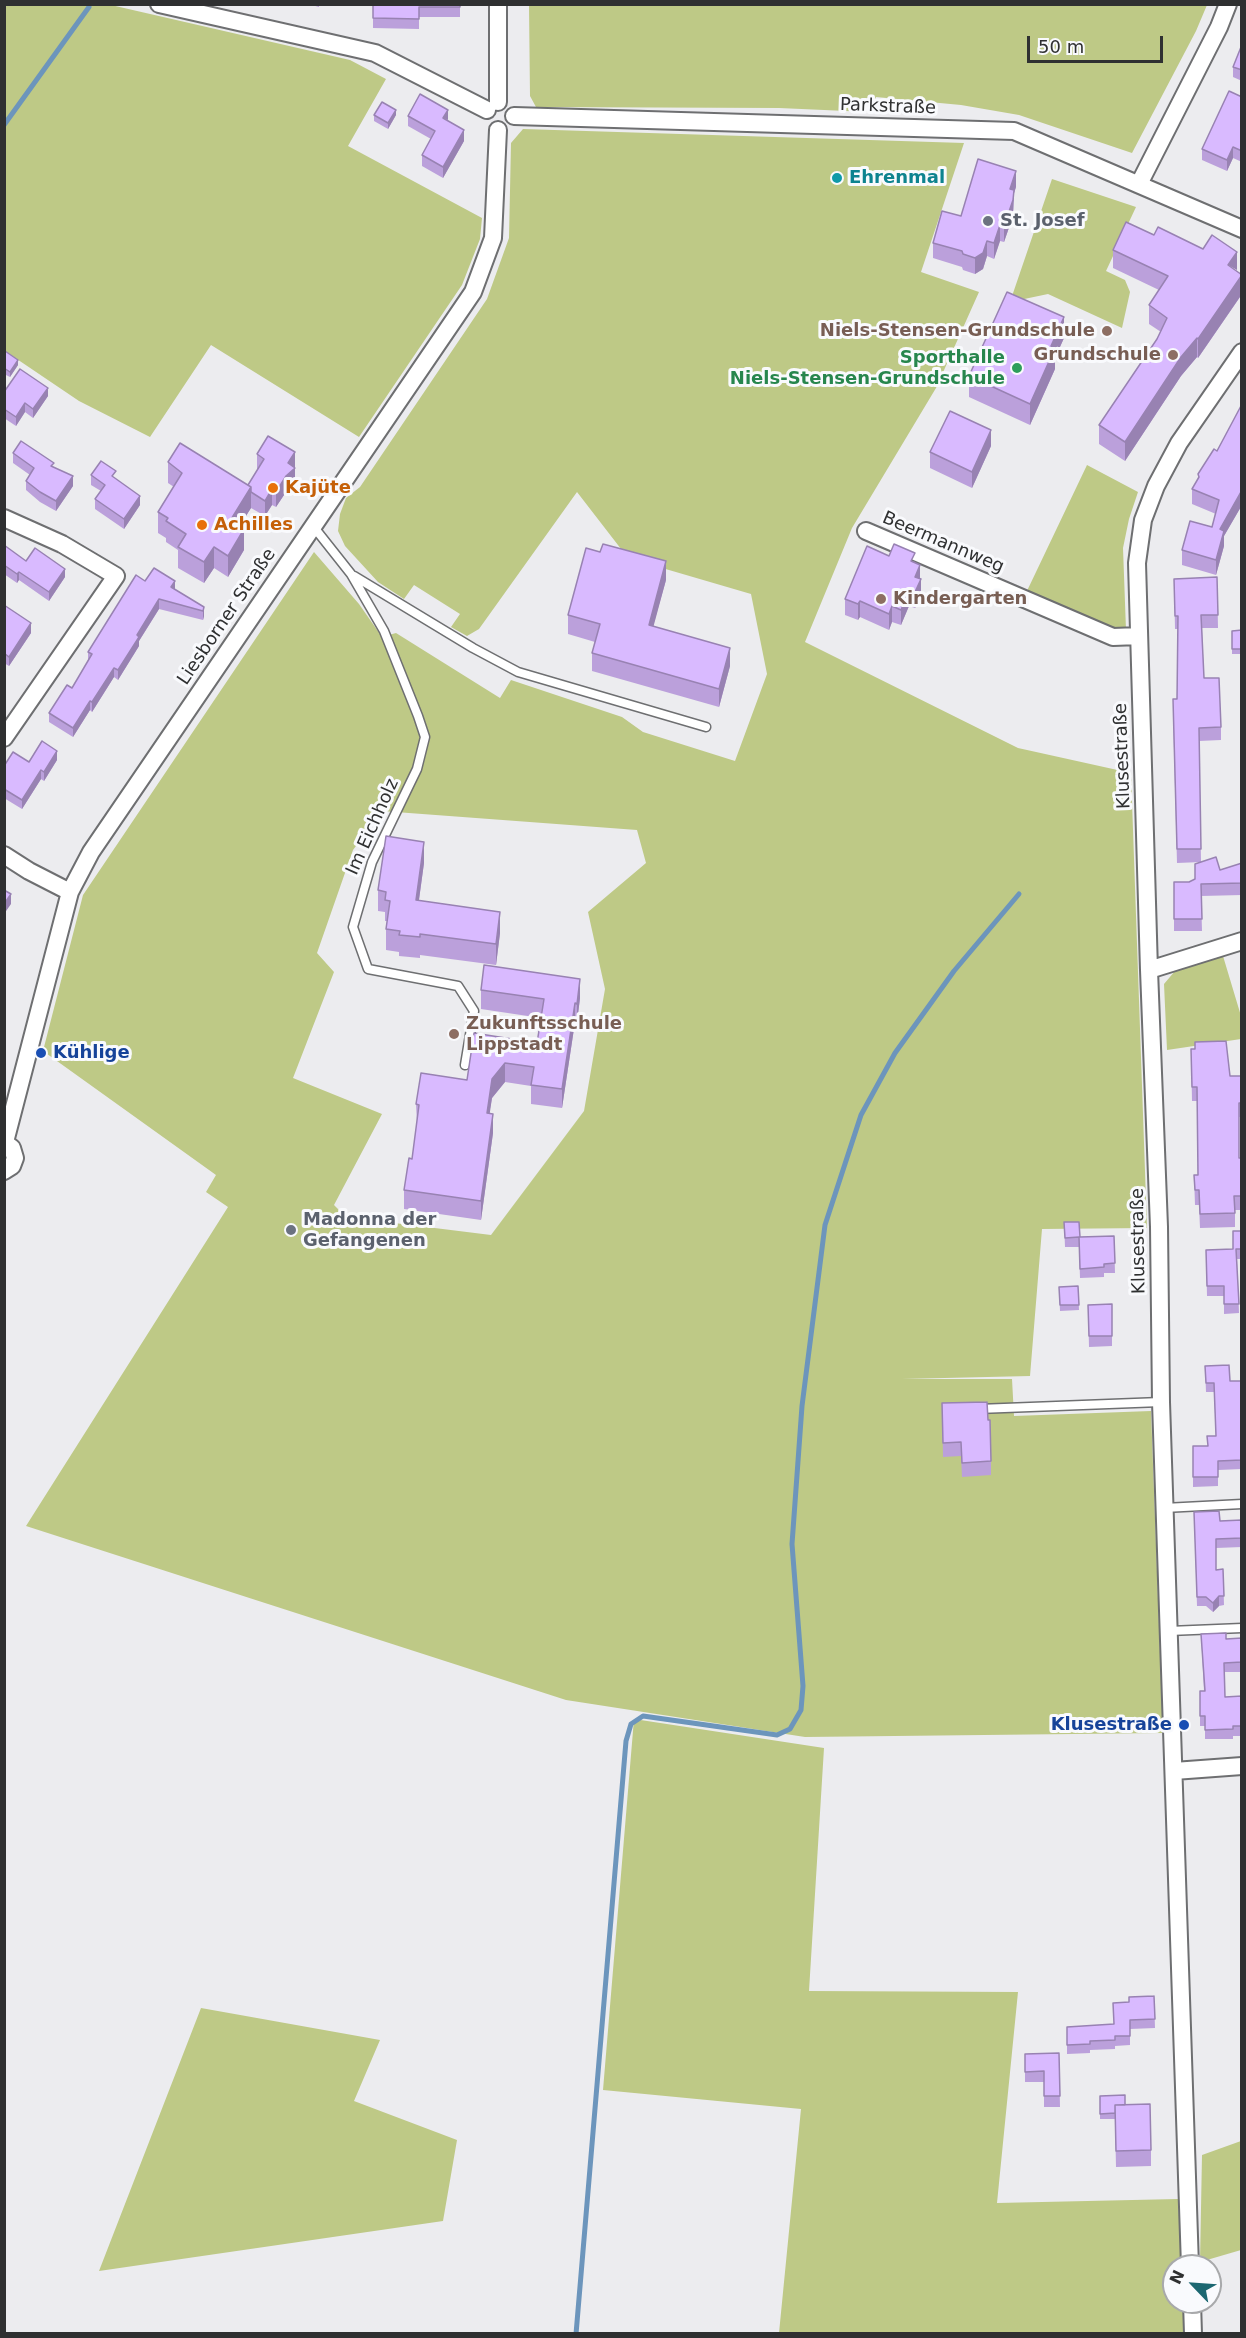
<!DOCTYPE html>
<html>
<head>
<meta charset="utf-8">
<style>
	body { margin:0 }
	#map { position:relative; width:1246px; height:2338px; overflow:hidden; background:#ececef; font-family:"DejaVu Sans",sans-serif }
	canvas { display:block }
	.frame { position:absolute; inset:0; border:6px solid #2f3031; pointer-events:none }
	.north { position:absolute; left:1162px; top:2254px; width:60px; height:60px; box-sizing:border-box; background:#f9fafd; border:2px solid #a8a9ab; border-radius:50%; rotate:295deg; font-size:16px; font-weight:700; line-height:24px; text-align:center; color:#2f3031 }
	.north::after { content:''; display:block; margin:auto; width:21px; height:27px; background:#1c6771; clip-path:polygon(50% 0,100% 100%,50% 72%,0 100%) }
	.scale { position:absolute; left:1027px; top:36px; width:136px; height:27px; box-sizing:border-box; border:3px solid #2f3031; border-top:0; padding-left:8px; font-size:18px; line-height:21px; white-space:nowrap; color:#2f3031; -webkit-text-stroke:4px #f9fafd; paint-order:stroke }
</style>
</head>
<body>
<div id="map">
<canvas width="1246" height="2338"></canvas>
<div class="frame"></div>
<div class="north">N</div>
<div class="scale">50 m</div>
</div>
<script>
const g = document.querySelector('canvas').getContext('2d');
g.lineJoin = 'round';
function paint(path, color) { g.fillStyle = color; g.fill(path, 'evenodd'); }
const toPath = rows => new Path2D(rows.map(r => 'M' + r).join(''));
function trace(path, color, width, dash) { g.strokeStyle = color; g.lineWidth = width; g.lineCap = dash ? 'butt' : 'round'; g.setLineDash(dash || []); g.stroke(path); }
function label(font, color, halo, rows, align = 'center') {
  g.font = font + ' "DejaVu Sans",sans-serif'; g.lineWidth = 6; g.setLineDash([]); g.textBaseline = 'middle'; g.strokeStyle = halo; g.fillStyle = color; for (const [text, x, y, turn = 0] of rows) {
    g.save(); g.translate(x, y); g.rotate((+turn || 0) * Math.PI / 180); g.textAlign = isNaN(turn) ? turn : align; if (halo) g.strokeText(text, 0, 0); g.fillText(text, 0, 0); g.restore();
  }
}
const green = toPath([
	[4,5,111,5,350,60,386,79,348,146,482,218,480,239,462,285,359,437,211,345,150,437,79,401,5,351],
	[529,5,529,4,1207,5,1196,31,1132,153,1019,115,961,105,876,97,869,112,779,108,536,107,530,96],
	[523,129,964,143,921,272,979,292,936,388,852,528,805,642,1018,748,1131,773,1147,1228,1042,1229,1030,1376,902,1379,1012,1379,1014,1416,1151,1411,1163,1733,805,1737,566,1700,26,1526,228,1207,206,1192,216,1175,43,1051,83,895,314,552,359,604,382,637,396,633,500,698,511,680,622,717,643,732,735,761,767,674,751,594,628,558,577,492,479,629,467,636,451,627,460,614,414,585,404,599,378,582,345,546,338,531,340,514,346,498,360,487,487,299,509,238,511,143],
	[382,811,637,830,646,863,588,912,605,989,584,1111,491,1235,346,1217,334,1205,382,1114,293,1078,334,972,317,953,353,850],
	[1052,179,1136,207,1106,271,1125,280,1130,292,1122,328,1048,294,1010,302],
	[1087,465,1138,492,1129,519,1123,548,1126,630,1108,628,1026,593],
	[1223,956,1241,1016,1241,1039,1167,1050,1164,984,1175,971],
	[634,1719,824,1748,809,1991,1018,1992,997,2203,1178,2199,1182,2266,1174,2266,1174,2302,1184,2302,1186,2333,779,2333,801,2109,603,2090],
	[201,2008,380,2040,354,2101,457,2140,443,2221,99,2271],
	[1241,2141,1241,2250,1200,2262,1202,2155]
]);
const stream = toPath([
	[4,125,89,7],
	[576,2334,626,1741,631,1724,643,1716,777,1735,790,1729,801,1710,803,1686,792,1544,802,1406,825,1225,861,1115,895,1053,954,971,1019,894]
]);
const service = toPath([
	[313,526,351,574,384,631,418,716,425,737,417,769,372,862,353,927,368,969,458,986,474,1011,465,1065],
	[354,576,473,648,518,672,706,727],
	[978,1409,1161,1402],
	[1164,1508,1242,1504],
	[1169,1631,1242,1628]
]);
const minor = toPath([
	[159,4,375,53,487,110],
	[498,4,498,102],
	[514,116,1014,131,1242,229],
	[1139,184,1219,27,1228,4],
	[4,518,62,544,116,576,4,738],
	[866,531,1113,637,1139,636],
	[4,855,29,871,70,892],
	[1149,970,1242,941],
	[4,1142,12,1148,15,1158,12,1166,4,1171],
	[5,1142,70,892,91,852,473,292,493,238,498,130],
	[1174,1771,1242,1766],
	[1190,2266,1161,1402,1159,1227,1149,970,1137,563,1143,520,1156,486,1179,443,1242,352],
	[1192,2302,1193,2334]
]);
const wall = toPath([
	[308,4,319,4,319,7],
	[373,4,460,4,460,17,419,17,419,29,373,28],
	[1242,47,1242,81,1233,77,1233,67],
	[1242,97,1242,162,1233,158,1227,171,1202,160,1202,149],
	[374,115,396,115,388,129,374,121],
	[408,116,447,121,464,141,443,178,422,166,422,155,431,139,408,126],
	[1016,187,1014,193,1013,216,1004,242,1000,241,994,259,987,256,983,269,975,274,963,270,962,267,933,258,933,243,961,216],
	[1154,235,1237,271,1242,274,1242,294,1198,358,1197,357,1181,376,1125,461,1099,444,1099,425,1157,339,1161,332,1149,324,1149,305,1159,290,1113,268,1113,250],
	[1064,338,1055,358,1055,369,1030,425,969,397,969,376],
	[4,351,18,365,10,377,4,374],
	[4,392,48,396,33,418,25,412,16,426,4,418],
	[1242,404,1242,505,1224,536,1224,546,1216,575,1182,565,1182,550,1212,527,1216,514,1192,504,1192,489,1198,479,1198,474,1217,451],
	[991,446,972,488,930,468,930,452],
	[295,452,295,483,286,492,276,507,272,505,265,516,251,508,239,526,244,550,228,577,214,568,204,583,178,568,178,550,166,542,166,538,158,533,158,512,174,487,168,483,168,462,248,485,257,470,257,454],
	[13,453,54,467,73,486,56,511,40,502,26,490,26,481,30,475,13,463],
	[91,475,116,479,140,505,124,529,95,509,95,499,101,491,91,485],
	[4,545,26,561,65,577,49,601,19,580,17,583,4,574],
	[889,556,915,562,920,579,921,595,915,608,909,606,901,625,892,622,889,630,860,617,858,620,845,615,845,599],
	[1217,577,1218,628,1202,628,1204,678,1221,727,1221,740,1199,741,1201,862,1220,870,1242,863,1242,895,1201,896,1202,931,1174,931,1174,882,1189,882,1195,879,1201,862,1177,863,1173,713,1177,699,1178,629,1175,629,1174,579],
	[666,580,653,626,730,666,719,707,592,671,592,653,595,642,568,634,568,615],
	[145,581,175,589,204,607,204,616,203,620,159,609,139,641,139,646,118,680,114,677,92,712,90,710,73,737,49,722,49,713,72,688,88,661,88,652],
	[4,605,31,633,9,666,4,663],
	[1242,630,1242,654,1232,654,1232,631],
	[57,760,44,781,41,779,22,809,4,798,4,766,29,762],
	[424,863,419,900,500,933,496,965,420,955,420,958,399,956,399,952,386,950,386,929,387,921,385,921,385,912,378,911,378,890],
	[481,990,580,998,577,1022,575,1022,562,1108,531,1104,531,1086,505,1082,492,1098,489,1114,493,1133,481,1220,404,1209,404,1190,412,1159,417,1123,416,1104,467,1080,537,1043,541,1018,481,1009],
	[1191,1049,1230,1076,1242,1076,1242,1117,1239,1117,1239,1158,1242,1158,1242,1210,1235,1210,1235,1227,1200,1228,1199,1205,1195,1205,1194,1175,1198,1175,1197,1101,1192,1101],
	[1064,1222,1080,1237,1114,1236,1115,1273,1104,1273,1104,1277,1080,1278,1079,1247,1065,1247],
	[1242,1231,1242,1259,1237,1259,1239,1313,1224,1314,1224,1296,1207,1296,1206,1250,1233,1249],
	[1078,1286,1079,1310,1060,1311,1059,1287],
	[1112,1304,1112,1346,1089,1347,1088,1305],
	[1205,1366,1230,1381,1242,1381,1242,1469,1218,1470,1218,1486,1193,1487,1193,1446,1207,1446,1216,1436,1214,1392,1206,1392],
	[942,1403,988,1420,991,1461,991,1475,962,1477,961,1456,943,1457],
	[1194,1512,1220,1521,1242,1520,1242,1547,1216,1548,1216,1570,1223,1569,1224,1605,1219,1606,1213,1612,1206,1606,1197,1606],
	[1201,1634,1226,1639,1242,1638,1242,1672,1225,1672,1225,1697,1242,1696,1242,1736,1233,1736,1233,1739,1205,1739,1205,1726,1200,1726,1200,1691,1204,1691],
	[1154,1996,1155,2028,1130,2029,1130,2045,1115,2046,1115,2049,1090,2050,1090,2053,1067,2054,1067,2027,1113,2024,1129,2002],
	[1059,2053,1060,2107,1044,2107,1044,2082,1025,2082,1025,2054],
	[1100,2096,1125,2105,1151,2150,1151,2166,1116,2167,1115,2119,1100,2119]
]);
const shadedWall = toPath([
	[396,110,396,115,388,129,388,123],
	[448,110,448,120,443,118],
	[464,130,464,141,443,178,443,167],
	[1233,147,1233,158,1227,171,1227,160],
	[1016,171,1016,187,1014,193,1013,216,1004,242,1004,226,1010,189],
	[1000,225,1000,241,994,259,994,243],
	[987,241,987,256,983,269,975,274,975,258],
	[1237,252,1237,270,1228,265],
	[1242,275,1242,294,1198,358,1198,339],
	[1064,317,1064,338,1055,358,1055,369,1030,425,1030,404,1051,346],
	[1197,338,1197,357,1181,376,1125,461,1125,442,1181,357],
	[18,360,18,365,10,377,10,372],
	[48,388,48,396,33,418,33,409],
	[25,403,25,412,16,426,16,417],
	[991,430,991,446,972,488,972,472],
	[295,452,295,483,286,492,276,507,276,492,288,463],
	[73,476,73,486,56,511,56,501],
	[251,487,251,508,230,542,230,521],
	[272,489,272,505,265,516,265,501],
	[1242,490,1242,505,1224,536,1224,546,1216,575,1216,560,1220,529],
	[140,496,140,505,124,529,124,519],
	[244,529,244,550,228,577,228,556],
	[214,547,214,568,204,583,204,562],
	[666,561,666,580,649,643,649,625],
	[920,565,920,581,915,577],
	[65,569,65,577,49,601,49,592],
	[19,572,19,580,17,583,17,574],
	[921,579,921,595,915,608,915,592],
	[175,581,175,590,171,587],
	[909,590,909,606,901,625,901,610],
	[159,599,159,609,139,641,139,646,118,680,118,670,137,635],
	[860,601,860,617,858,620,858,604],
	[892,606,892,622,889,630,889,614],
	[204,607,204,616,203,620,203,611],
	[31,623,31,633,9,666,9,657],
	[730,648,730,666,719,707,719,689],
	[114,668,114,677,92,712,92,702],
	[90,701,90,710,73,737,73,728],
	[57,751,57,760,44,781,44,772],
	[41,770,41,779,22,809,22,800],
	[424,842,424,863,416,921,416,900],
	[11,894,11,904,4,914,4,904],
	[500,912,500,933,496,965,496,944],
	[580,979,580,998,577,1022,577,1004],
	[575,1003,575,1022,562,1108,562,1089],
	[505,1063,505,1082,492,1098,487,1132,487,1113,492,1079],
	[493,1114,493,1133,481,1220,481,1201],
	[1219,1596,1219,1606,1213,1612,1213,1603]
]);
const building = toPath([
	[373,4,460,4,460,7,419,7,419,19,373,18,373,4],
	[1242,47,1242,70,1233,67,1241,47,1242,47],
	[1229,91,1242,97,1242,151,1233,147,1227,160,1202,149,1229,91],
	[420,94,448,110,443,118,464,130,443,167,422,155,435,131,408,116,420,94],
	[382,102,396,110,388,123,374,115,382,102],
	[978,159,1016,171,1010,189,1014,190,1013,200,1004,226,1000,225,994,243,987,241,983,253,975,258,963,254,962,251,933,243,942,211,961,216,978,159],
	[1126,222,1154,235,1158,227,1203,249,1212,235,1237,252,1228,265,1242,275,1198,339,1197,338,1181,357,1125,442,1099,425,1157,339,1167,318,1149,305,1168,276,1113,250,1126,222],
	[1007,292,1064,317,1051,346,1055,348,1030,404,969,376,1007,292],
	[5,351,18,360,10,372,4,368,5,351],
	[20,369,48,388,33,409,25,403,16,417,4,409,4,392,20,369],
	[1242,404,1242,490,1220,529,1224,531,1216,560,1182,550,1190,521,1212,527,1219,500,1192,489,1199,477,1198,474,1214,449,1217,451,1242,404],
	[950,411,991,430,972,472,930,452,950,411],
	[268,436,295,452,288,463,295,468,286,476,276,492,272,489,265,501,251,492,251,487,248,485,264,459,257,454,268,436],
	[21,441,54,463,51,466,73,476,56,501,40,492,26,481,34,468,13,453,21,441],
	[180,443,251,487,230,521,244,529,228,556,214,547,204,562,178,547,186,534,166,521,168,518,158,512,182,473,168,462,180,443],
	[101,461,116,471,112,476,140,496,124,519,95,499,105,485,91,475,101,461],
	[603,544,666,561,649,625,730,648,719,689,592,653,600,624,568,615,586,548,600,552,603,544],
	[894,544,915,553,911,561,920,565,915,577,921,579,915,592,909,590,901,610,892,606,889,614,860,601,858,604,845,599,867,546,889,556,894,544],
	[4,545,26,561,35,548,65,569,49,592,19,572,17,574,4,565,4,545],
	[154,568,175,581,171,587,204,607,203,611,159,599,137,635,139,637,118,670,114,668,92,702,90,701,73,728,49,713,67,685,72,688,92,654,88,652,136,575,145,581,154,568],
	[1217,577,1218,615,1201,615,1204,678,1219,678,1221,727,1199,728,1201,849,1177,849,1173,699,1177,699,1178,616,1175,616,1174,579,1217,577],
	[4,605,31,623,9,657,4,653,4,605],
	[1242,630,1242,649,1232,649,1232,631,1242,630],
	[42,741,57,751,44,772,41,770,22,800,4,789,4,766,13,752,29,762,42,741],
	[386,836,424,842,416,900,500,912,496,944,420,934,420,937,399,935,400,931,386,929,390,901,385,900,386,892,378,890,386,836],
	[1216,857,1220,870,1242,863,1242,883,1201,884,1202,919,1174,919,1174,882,1189,882,1195,879,1195,864,1216,857],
	[4,890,11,894,4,904,4,890],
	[484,965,580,979,577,1004,575,1003,562,1089,531,1085,534,1067,505,1063,492,1079,487,1113,493,1114,481,1201,404,1190,409,1158,412,1159,419,1105,416,1104,421,1073,467,1080,474,1033,537,1043,544,999,481,990,484,965],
	[1226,1041,1230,1076,1242,1076,1242,1103,1239,1103,1239,1158,1242,1158,1242,1196,1234,1196,1235,1213,1200,1214,1199,1190,1195,1190,1194,1175,1198,1175,1197,1087,1192,1087,1191,1049,1195,1049,1195,1042,1226,1041],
	[1064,1222,1079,1222,1080,1237,1114,1236,1115,1263,1104,1264,1104,1267,1080,1269,1079,1237,1065,1238,1064,1222],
	[1233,1231,1242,1231,1242,1249,1236,1249,1239,1304,1224,1304,1224,1286,1207,1286,1206,1250,1233,1249,1233,1231],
	[1078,1286,1079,1305,1060,1305,1059,1287,1078,1286],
	[1112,1304,1112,1336,1089,1336,1088,1305,1112,1304],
	[1229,1365,1230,1381,1242,1381,1242,1460,1218,1461,1218,1477,1193,1477,1193,1446,1208,1446,1207,1436,1216,1436,1214,1383,1206,1383,1205,1366,1229,1365],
	[987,1402,988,1420,990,1420,991,1461,962,1463,961,1442,943,1443,942,1403,987,1402],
	[1219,1511,1220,1521,1242,1520,1242,1538,1216,1539,1216,1570,1223,1569,1224,1596,1219,1596,1213,1603,1206,1597,1197,1597,1194,1512,1219,1511],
	[1226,1633,1226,1639,1242,1638,1242,1662,1224,1663,1225,1697,1242,1696,1242,1726,1233,1726,1233,1729,1205,1730,1205,1716,1200,1716,1200,1691,1205,1691,1201,1634,1226,1633],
	[1154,1996,1155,2019,1130,2020,1130,2036,1115,2036,1115,2040,1090,2041,1090,2044,1067,2045,1067,2027,1114,2024,1113,2003,1129,2002,1129,1997,1154,1996],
	[1059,2053,1060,2096,1044,2096,1044,2071,1025,2072,1025,2054,1059,2053],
	[1125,2095,1125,2105,1115,2105,1115,2113,1100,2114,1100,2096,1125,2095],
	[1150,2104,1151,2150,1116,2151,1115,2105,1150,2104]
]);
const markers = [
	[837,178,6,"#0f9aa8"],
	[988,221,6,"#6b7280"],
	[1107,331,6,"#8d6e63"],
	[1173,355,6,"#8d6e63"],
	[1017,368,6,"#2e9e5b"],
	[273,488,6,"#e8710a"],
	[202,525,6,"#e8710a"],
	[881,599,6,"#8d6e63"],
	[454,1034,6,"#8d6e63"],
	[41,1053,6,"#1a4fb4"],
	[291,1230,6,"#6b7280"],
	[1184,1725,6,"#1a4fb4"]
];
const streetNames = [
	["Parkstraße",888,107,2],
	["Beermannweg",943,543,23],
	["Liesborner Straße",227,617,-56],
	["Klusestraße",1123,756,-92],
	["Im Eichholz",373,827,-66],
	["Klusestraße",1139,1241,-91]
];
const cultureNames = [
	["Ehrenmal",849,178]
];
const worshipNames = [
	["St. Josef",1000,221],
	["Madonna der",303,1220],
	["Gefangenen",303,1241]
];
const educationNames = [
	["Niels-Stensen-Grundschule",1095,331],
	["Grundschule",1161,355],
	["Kindergarten",893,599,"left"],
	["Zukunftsschule",466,1024,"left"],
	["Lippstadt",466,1045,"left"]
];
const leisureNames = [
	["Sporthalle",1005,358],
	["Niels-Stensen-Grundschule",1005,379]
];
const foodNames = [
	["Kajüte",285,488],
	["Achilles",214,525]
];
const transitNames = [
	["Kühlige",53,1053],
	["Klusestraße",1172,1725,"right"]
];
paint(green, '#bec986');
trace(stream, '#6c95bc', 5);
trace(service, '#6e6f71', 11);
trace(minor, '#6e6f71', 20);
trace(service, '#fff', 8);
trace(minor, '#fff', 16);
paint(wall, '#bba0db');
paint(shadedWall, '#9882b2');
paint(building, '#d9baff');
trace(building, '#9882b2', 1.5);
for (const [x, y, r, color] of markers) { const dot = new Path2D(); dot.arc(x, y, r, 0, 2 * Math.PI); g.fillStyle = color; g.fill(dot); trace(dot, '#f9fafd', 2); }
label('18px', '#2f3031', '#f9fafd', streetNames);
label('bold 18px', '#0d838f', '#f9fafd', cultureNames, 'left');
label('bold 18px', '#5b616d', '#f9fafd', worshipNames, 'left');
label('bold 18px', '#785e54', '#f9fafd', educationNames, 'right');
label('bold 18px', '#27864d', '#f9fafd', leisureNames, 'right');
label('bold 18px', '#c56008', '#f9fafd', foodNames, 'left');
label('bold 18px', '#164399', '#f9fafd', transitNames, 'left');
</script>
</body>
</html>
